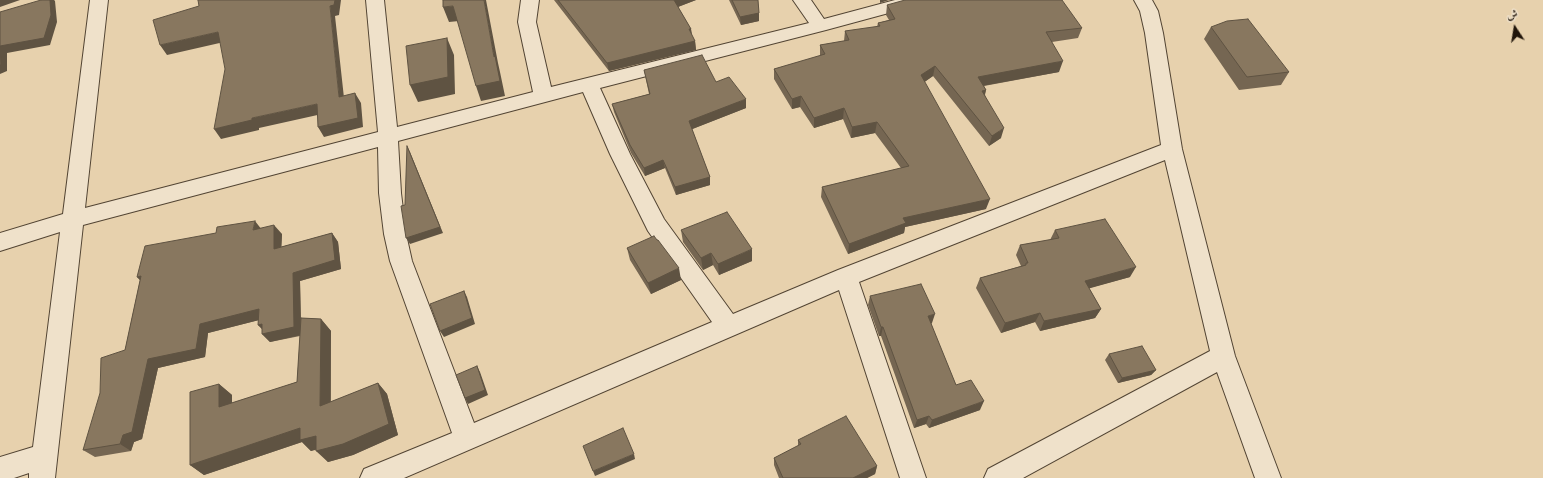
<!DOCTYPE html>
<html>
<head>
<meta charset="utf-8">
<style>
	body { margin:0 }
	#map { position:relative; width:1543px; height:478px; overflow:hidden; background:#e7d1ad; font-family:"Old Standard TT",Amiri,serif }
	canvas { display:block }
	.north { position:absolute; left:1495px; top:8px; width:40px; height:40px; -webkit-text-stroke:3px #efe1ca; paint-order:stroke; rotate:348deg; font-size:11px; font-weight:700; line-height:16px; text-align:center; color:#21150a }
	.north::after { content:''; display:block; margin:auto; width:14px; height:18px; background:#21150a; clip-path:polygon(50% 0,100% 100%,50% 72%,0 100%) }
</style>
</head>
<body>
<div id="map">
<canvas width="1543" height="478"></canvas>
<div class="north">ش</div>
</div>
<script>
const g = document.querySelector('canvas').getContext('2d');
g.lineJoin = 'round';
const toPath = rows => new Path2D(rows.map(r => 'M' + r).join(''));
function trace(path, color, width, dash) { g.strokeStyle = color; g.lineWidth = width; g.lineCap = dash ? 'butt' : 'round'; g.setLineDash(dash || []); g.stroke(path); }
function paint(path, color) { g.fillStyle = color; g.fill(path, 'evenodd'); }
const minor = toPath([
	[90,0,108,0,85,208,378,132,366,0,384,0,397,127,533,92,518,22,521,0,539,0,536,22,551,87,809,23,793,0,811,0,824,19,895,0,925,0,922,4,826,30,600,88,630,154,664,219,733,314,838,270,1161,145,1145,33,1140,11,1134,0,1152,0,1158,11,1163,33,1182,149,1235,356,1281,478,1255,478,1217,372,1023,478,984,478,988,469,1210,351,1165,160,859,282,926,478,900,478,839,290,404,478,360,478,364,469,452,433,390,261,384,234,379,193,378,147,83,225,55,478,29,478,29,473,14,478,0,478,0,457,33,447,60,232,0,251,0,233,63,214,90,0],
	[583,92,610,154,648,231,712,322,474,423,412,261,406,234,401,193,398,141,583,92]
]);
const wall = toPath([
	[554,0,696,0,678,7,691,29,692,36,695,41,696,50,609,71],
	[729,0,758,0,759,21,741,25],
	[887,5,1082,28,1078,38,1052,42,1059,72,984,86,986,90,985,95,1001,138,989,146,933,76,924,82,986,209,905,227,904,233,848,254,821,197,822,187,901,168,875,133,851,138,843,119,814,128,800,107,792,109,774,79,774,69,820,56,820,45,844,41,845,31,877,27,878,23,889,20,886,15],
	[1211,27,1289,72,1281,85,1239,90,1204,39],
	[644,70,716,82,746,108,692,129,710,177,710,185,676,195,665,168,645,176,631,153,614,112,612,104,649,94],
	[261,228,282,234,281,247,332,233,338,242,341,269,300,281,301,318,321,319,331,331,331,402,378,383,387,394,398,435,353,455,328,462,316,449,311,451,302,442,204,475,190,465,219,384,232,395,232,403,297,382,300,336,270,342,262,334,262,329,258,325,259,320,208,333,205,357,158,368,142,439,134,442,131,451,95,457,83,450,125,350,140,280,137,277],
	[681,230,752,261,719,275,713,265,703,270,683,242],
	[1055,230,1130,277,1089,288,1101,309,1095,318,1040,331,1035,322,1001,333,976,288,980,278,1021,266,1016,255,1020,245,1050,240],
	[657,240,681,280,651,294,630,260,627,248],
	[870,296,932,323,931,324,956,385,980,410,929,428,926,424,914,428,881,336,879,336,868,305],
	[1109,354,1156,370,1151,375,1118,383,1105,360],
	[798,440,877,466,875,474,867,478,779,478,774,465,774,458,798,446]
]);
const shadedWall = toPath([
	[0,0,20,0,0,7],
	[50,0,54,0,55,1,57,22,50,45,7,53,7,71,0,74,0,46],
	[335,0,341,0,339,15,335,16,345,107,339,97,330,6],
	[484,0,486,0,498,63,500,72,505,96,481,101,476,86,494,57],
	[674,0,696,0,675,8],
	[880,0,889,0,880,3],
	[453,6,459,21,449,22,443,7],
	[759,13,759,21,741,25,740,17],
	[689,29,691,29,692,37],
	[218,32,224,42,167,55,160,45],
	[447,38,454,55,455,94,418,102,410,85],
	[695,41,696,50,609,71,607,63],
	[1063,61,1059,72,976,87,978,77],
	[935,66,933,76,919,86,921,75],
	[986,90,983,100,982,91],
	[355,93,361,103,363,127,324,137,318,127],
	[801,96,800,107,792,109,792,99],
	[746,99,746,108,690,130,689,121],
	[317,104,322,114,259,128,259,130,221,139,214,129,252,118],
	[844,108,843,119,814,128,814,118],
	[877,122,875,133,851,138,852,127],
	[1004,128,1001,138,989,146,992,136],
	[407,146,410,152,443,233,410,244,406,238],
	[663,160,665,168,645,176,644,168],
	[710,177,710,185,676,195,675,187],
	[990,199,986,209,905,227,904,233,848,254,849,244,903,218],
	[255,221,262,230,253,230],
	[274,225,282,234,281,258,274,249],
	[332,233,338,242,341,269,300,281,301,335,270,342,262,334,266,333,258,325,293,273],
	[752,249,752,261,719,275,718,264],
	[711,253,713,265,703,270,701,258],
	[1136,267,1130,277,1080,291,1085,281],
	[679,268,681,280,651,294,648,283],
	[141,276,146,286,137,277],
	[464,291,467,297,475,324,444,337,440,331],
	[259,309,267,318,208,333,205,357,158,368,142,439,134,442,131,451,120,444,148,359,200,324],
	[1101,309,1095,318,1040,331,1044,321],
	[1040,313,1035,322,1001,333,1005,323],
	[935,314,932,323,926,325,928,316],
	[321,319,331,331,330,417,320,406],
	[881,327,883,327,881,336,879,336],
	[477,366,480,372,488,395,468,404,465,398],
	[1156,370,1151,375,1118,383,1122,378],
	[378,383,387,394,398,435,353,455,328,462,316,451],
	[219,384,232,395,232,418,219,407],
	[984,401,980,410,929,428,932,420],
	[929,416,926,424,914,428,917,420],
	[300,428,316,436,327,447,311,451,302,442,204,475,190,465],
	[634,454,635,459,595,476,593,471],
	[877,466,875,474,867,478,853,478]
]);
const building = toPath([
	[41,0,50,0,51,15,44,38,0,46,1,65,0,65,0,12,41,0],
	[198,0,335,0,334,5,330,6,339,97,355,93,358,118,318,127,317,104,252,118,252,120,214,129,225,69,218,32,160,45,153,20,199,6,198,0],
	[443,0,484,0,494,57,495,56,500,81,476,86,453,6,443,7,443,0],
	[558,0,674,0,691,29,689,29,695,41,607,63,558,0],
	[732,0,758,0,759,13,740,17,732,0],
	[905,0,1062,0,1082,28,1046,32,1063,61,978,77,986,90,982,91,1004,128,992,136,935,66,921,75,990,199,903,218,906,223,849,244,822,187,909,166,877,122,852,127,844,108,814,118,801,96,792,99,774,69,825,54,820,45,849,40,845,31,880,26,878,23,895,19,887,5,905,0],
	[1248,19,1289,72,1247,77,1211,27,1227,21,1248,19],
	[447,38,448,77,410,85,406,46,447,38],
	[702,55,716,82,729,77,746,99,689,121,710,177,675,187,663,160,644,168,630,145,612,104,650,94,644,70,702,55],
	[407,146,440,227,406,238,401,206,405,205,407,146],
	[727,212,752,249,718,264,711,253,701,258,681,230,727,212],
	[1105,219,1136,267,1085,281,1101,309,1044,321,1040,313,1005,323,980,278,1026,265,1026,263,1028,263,1020,245,1059,238,1055,230,1105,219],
	[255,221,253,230,274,225,274,249,332,233,335,260,293,273,294,327,262,334,262,324,258,325,259,309,200,324,196,349,148,359,132,432,123,435,120,444,83,450,100,393,101,358,125,350,141,276,137,277,145,246,216,233,217,227,255,221],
	[654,236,657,240,658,240,679,268,648,283,627,248,654,236],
	[921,284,935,314,928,316,956,385,971,380,984,401,932,420,929,416,917,420,883,327,881,327,870,296,921,284],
	[464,291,472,318,440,331,430,304,464,291],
	[301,318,321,319,320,406,378,383,389,424,343,444,316,451,316,436,300,440,300,428,190,465,190,392,219,384,219,407,297,382,301,318],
	[1142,346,1156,370,1122,378,1109,354,1142,346],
	[477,366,485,390,465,398,456,375,477,366],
	[846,416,877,466,853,478,783,478,774,458,801,444,798,440,846,416],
	[623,428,634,454,593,471,583,446,623,428]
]);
trace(minor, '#524433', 2);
paint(minor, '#efe1ca');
paint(wall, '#756652');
paint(shadedWall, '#5f5342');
paint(building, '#88775f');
trace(building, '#5f5342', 1);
</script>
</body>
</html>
